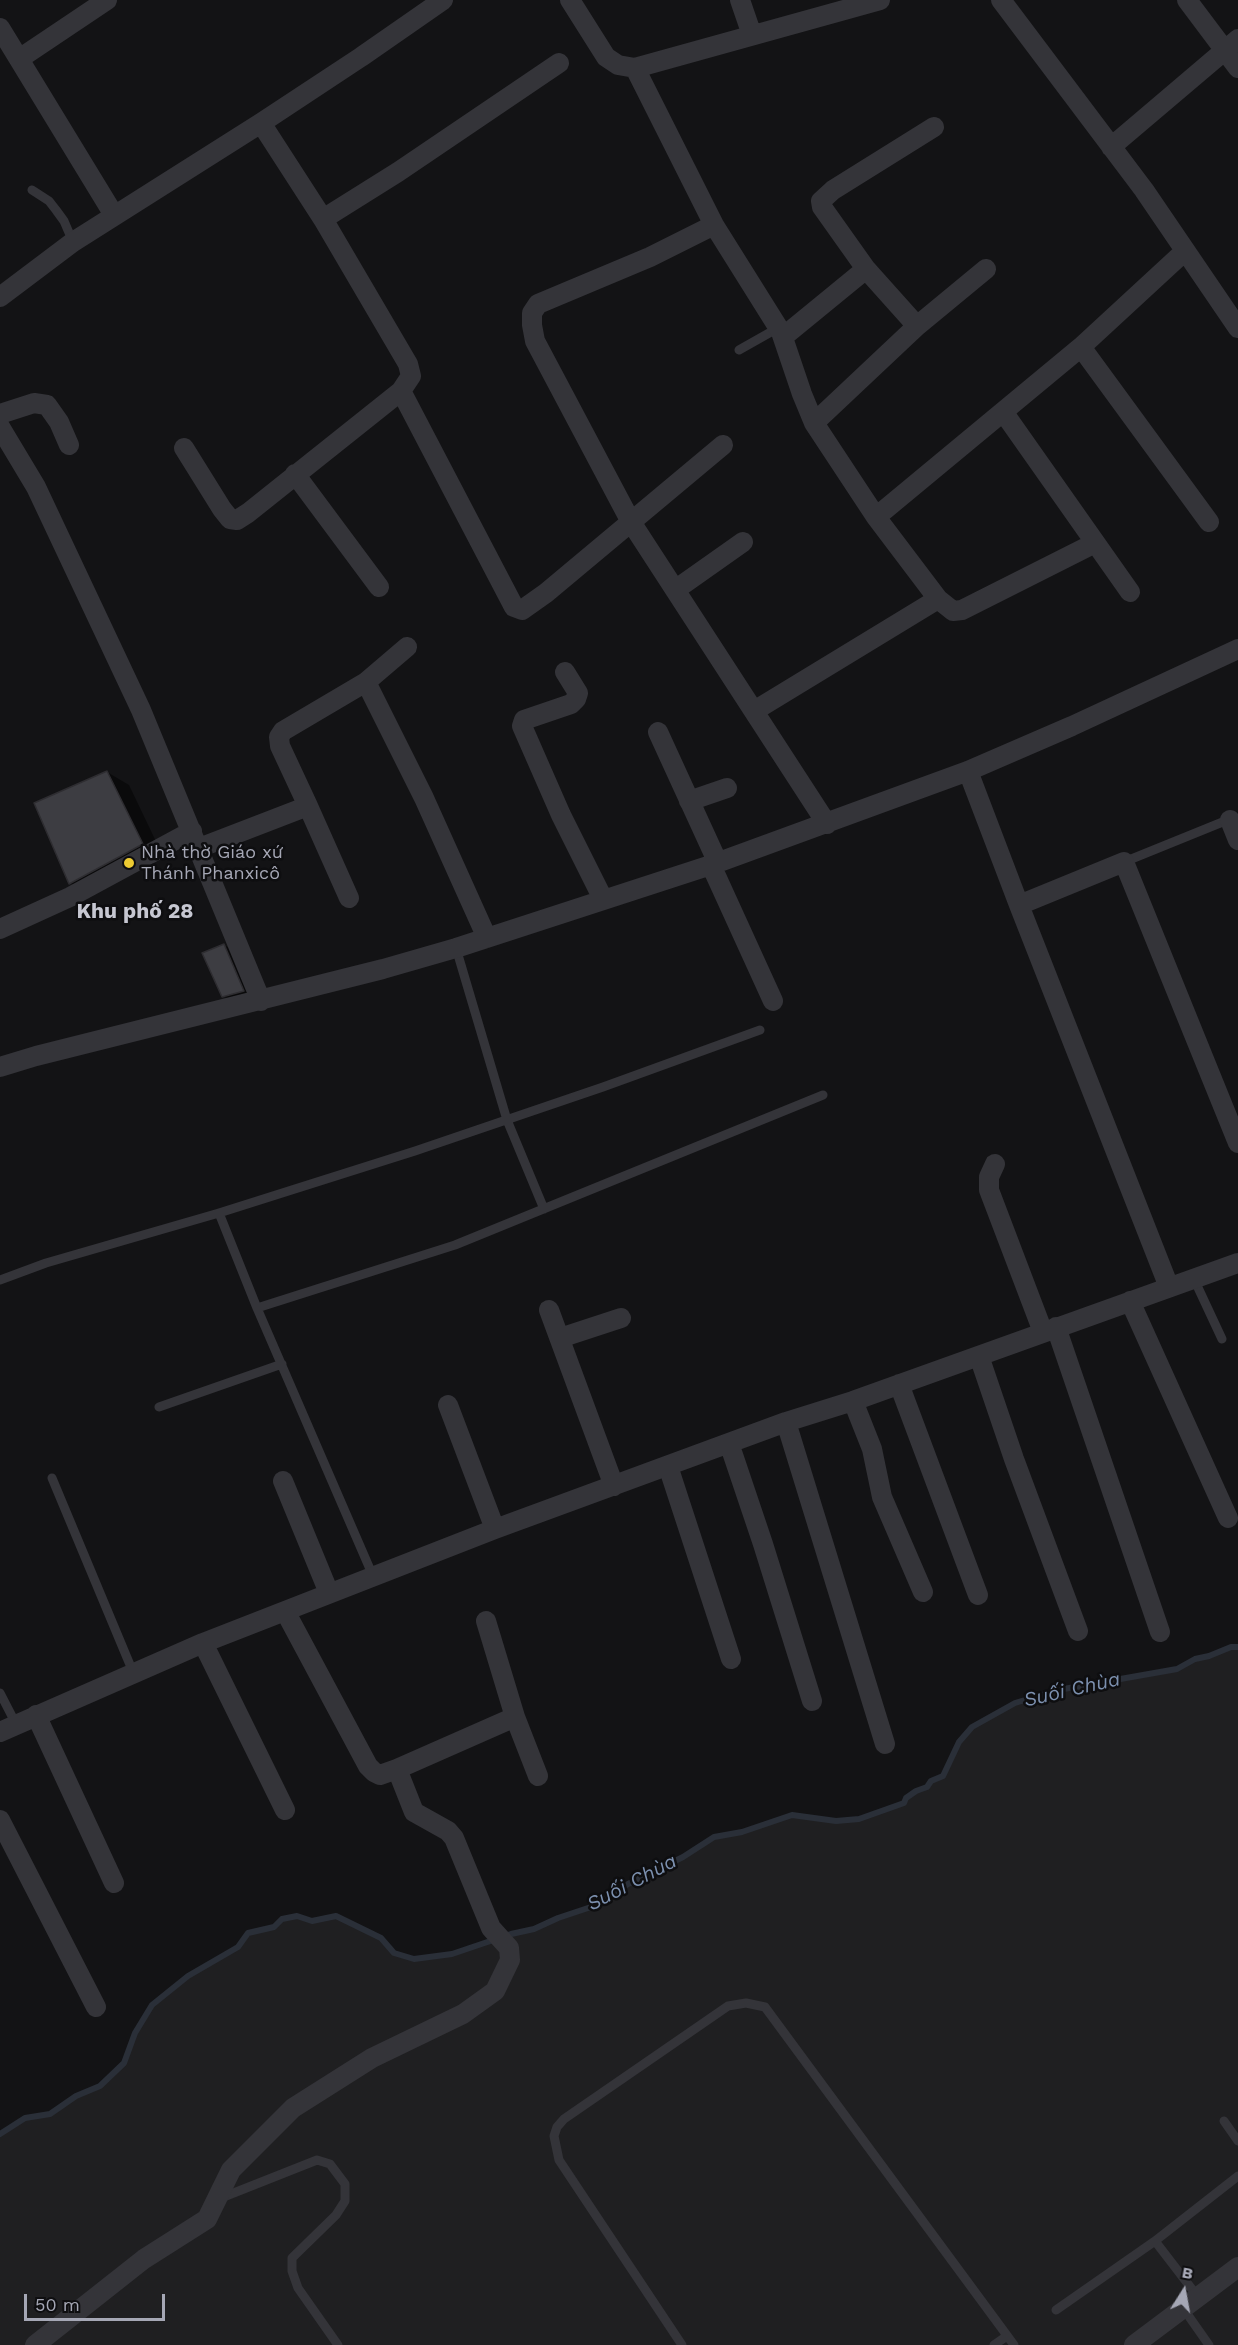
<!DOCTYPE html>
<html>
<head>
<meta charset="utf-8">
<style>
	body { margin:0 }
	#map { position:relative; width:1238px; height:2345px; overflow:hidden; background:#131315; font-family:"Work Sans",sans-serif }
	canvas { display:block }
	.north { position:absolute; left:1154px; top:2261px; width:60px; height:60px; -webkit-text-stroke:4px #0e0e10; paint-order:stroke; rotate:11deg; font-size:16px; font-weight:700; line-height:24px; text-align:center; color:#a5a7b5 }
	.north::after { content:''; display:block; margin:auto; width:21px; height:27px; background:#a5a7b5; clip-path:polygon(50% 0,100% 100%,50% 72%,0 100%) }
	.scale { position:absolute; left:24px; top:2294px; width:141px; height:27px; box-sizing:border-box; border:3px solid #a5a7b5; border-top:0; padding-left:8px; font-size:18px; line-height:21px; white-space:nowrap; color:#a5a7b5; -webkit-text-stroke:4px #0e0e10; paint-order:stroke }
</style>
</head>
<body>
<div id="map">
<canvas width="1238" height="2345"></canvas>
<div class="north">B</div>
<div class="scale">50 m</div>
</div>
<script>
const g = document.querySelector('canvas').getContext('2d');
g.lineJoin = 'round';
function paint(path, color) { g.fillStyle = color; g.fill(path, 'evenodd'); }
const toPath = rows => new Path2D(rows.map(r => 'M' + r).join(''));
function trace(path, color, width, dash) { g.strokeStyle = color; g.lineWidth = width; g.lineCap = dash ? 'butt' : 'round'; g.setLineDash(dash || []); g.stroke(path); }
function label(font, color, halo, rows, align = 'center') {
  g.font = font + ' "Work Sans",sans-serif'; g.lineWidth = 5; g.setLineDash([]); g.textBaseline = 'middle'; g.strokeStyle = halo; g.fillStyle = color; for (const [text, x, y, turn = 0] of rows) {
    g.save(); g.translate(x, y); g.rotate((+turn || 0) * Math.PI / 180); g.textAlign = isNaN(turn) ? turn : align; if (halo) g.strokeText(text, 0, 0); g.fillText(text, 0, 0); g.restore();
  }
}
const built = toPath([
	[1231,1647,1238,1647,1238,2345,0,2345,0,2134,25,2118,50,2114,76,2096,100,2086,124,2063,135,2033,152,2005,188,1976,238,1947,248,1933,274,1927,282,1919,297,1916,312,1921,336,1916,381,1938,394,1953,414,1959,452,1954,511,1934,534,1929,558,1918,594,1906,628,1884,683,1857,714,1837,742,1832,792,1815,836,1821,859,1819,904,1803,906,1798,916,1791,927,1787,931,1781,943,1776,959,1742,972,1727,1015,1703,1058,1690,1177,1669,1195,1659,1209,1656]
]);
const shadow = toPath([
	[107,772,129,785,163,856,92,895,70,883],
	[224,945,235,951,254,997,234,1002,223,996]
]);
const stream = toPath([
	[0,2134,25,2118,50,2114,76,2096,100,2086,124,2063,135,2033,152,2005,188,1976,238,1947,248,1933,274,1927,282,1919,297,1916,312,1921,336,1916,381,1938,394,1953,414,1959,452,1954,511,1934,534,1929,558,1918,594,1906,628,1884,683,1857,714,1837,742,1832,792,1815,836,1821,859,1819,904,1803,906,1798,916,1791,927,1787,931,1781,943,1776,959,1742,972,1727,1015,1703,1058,1690,1177,1669,1195,1659,1209,1656,1231,1647,1238,1647]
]);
const building = toPath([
	[107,771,143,844,69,884,34,803,107,771],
	[224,944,244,991,222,997,202,953,224,944]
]);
const service = toPath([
	[32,190,49,201,56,210,64,221,73,242],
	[739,350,778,328],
	[1124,862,1230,819],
	[456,948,507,1120,544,1209],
	[219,1213,257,1308,373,1576],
	[1194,1279,1222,1339],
	[0,1280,46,1263,219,1213,415,1151,603,1087,760,1030],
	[257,1308,455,1245,823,1095],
	[159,1407,282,1364],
	[52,1478,133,1672],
	[0,1693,16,1724],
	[1224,2121,1238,2141],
	[221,2198,317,2160,330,2164,345,2184,345,2201,336,2215,292,2258,292,2271,298,2288,338,2345],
	[1155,2241,1238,2176],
	[1183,2308,1209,2345],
	[1056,2310,1155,2241,1198,2297],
	[682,2345,559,2160,554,2136,557,2127,564,2119,728,2006,746,2003,765,2007,1014,2345],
	[994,2345,1007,2336]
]);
const minor = toPath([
	[570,0,606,57,618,65,635,68,880,0],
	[740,0,752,35],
	[1001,0,1144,190,1238,328],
	[1187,0,1238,68],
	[0,28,114,215],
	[19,59,107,0],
	[635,68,714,225,781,332,802,394,814,423,876,517,938,599,953,611,962,610,1095,543],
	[261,123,323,219,408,364,411,376,401,391,514,607,522,610,546,593,723,445],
	[1111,147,1238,39],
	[323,219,398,172,559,63],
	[714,225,650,257,538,304,532,313,532,325,535,341,631,522,827,824],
	[866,269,822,207,821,201,833,190,934,127],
	[0,297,73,242,261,123,361,57,443,0],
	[783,337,866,269,917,326],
	[1081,347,1209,522],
	[1004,413,1130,592],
	[0,414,34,403,47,405,59,422,69,445],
	[814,423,917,326,986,269],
	[0,427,36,487,141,710,261,1001],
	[184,448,222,509,230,519,237,520,248,513,401,391],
	[295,474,379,587],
	[876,517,1081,347,1185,251],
	[675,590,743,542],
	[565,672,578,693,576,699,571,704,524,720,522,726,561,815,603,899],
	[366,682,424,798,487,938],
	[754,711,938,599],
	[658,732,718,863],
	[968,771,1019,905,1169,1287],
	[689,801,727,788],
	[308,806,349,898],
	[1230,820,1238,840],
	[199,848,308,806,280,746,279,737,283,731,366,682,407,647],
	[711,865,773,1001],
	[1019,905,1124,862,1238,1143],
	[0,929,70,897,192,831],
	[0,1067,36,1056,383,969,456,948,711,865,968,771,1072,726,1238,649],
	[995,1164,989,1177,989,1190,1043,1332],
	[1130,1301,1228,1518],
	[549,1310,614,1486],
	[1056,1327,1160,1632],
	[560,1338,621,1318],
	[979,1356,1014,1459,1078,1631],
	[899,1384,978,1595],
	[853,1401,872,1449,882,1497,923,1592],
	[448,1405,495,1529],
	[786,1422,885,1744],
	[729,1443,763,1544,812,1701],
	[668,1466,731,1659],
	[283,1481,329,1593],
	[203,1643,285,1810],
	[36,1715,114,1883],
	[515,1717,538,1776],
	[0,1732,203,1643,495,1529,786,1422,853,1401,1238,1263],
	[397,1769,515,1717,486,1621],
	[0,1820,96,2007],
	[35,2345,144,2259,207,2219,231,2170,293,2108,372,2058,463,2014,495,1991,510,1960,509,1948,491,1928,454,1838,448,1831,414,1812,397,1769,380,1775,374,1772,368,1766,285,1611],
	[1134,2345,1238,2267]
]);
const markers = [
	[129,863,6,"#edcb32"]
];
const poiNames = [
	["Nhà thờ Giáo xứ",141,853],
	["Thánh Phanxicô",141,874]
];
const waterNames = [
	["Suối Chùa",1072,1690,-13],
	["Suối Chùa",632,1883,-28]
];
const quarterNames = [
	["Khu phố 28",135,912]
];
paint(built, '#1f1f21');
paint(shadow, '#0007');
trace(stream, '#2a2f38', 6);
paint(building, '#3d3d42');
trace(building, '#2e2d31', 1.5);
trace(service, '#343439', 9);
trace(minor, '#343439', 20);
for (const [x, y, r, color] of markers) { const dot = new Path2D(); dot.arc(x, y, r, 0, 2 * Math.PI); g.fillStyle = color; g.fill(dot); trace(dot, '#0e0e10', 2); }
label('18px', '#a5a7b5', '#0e0e10', poiNames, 'left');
label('italic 20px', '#7c90af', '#0e0e10', waterNames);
label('bold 21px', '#c6c7d1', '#0e0e10', quarterNames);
</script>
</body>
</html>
